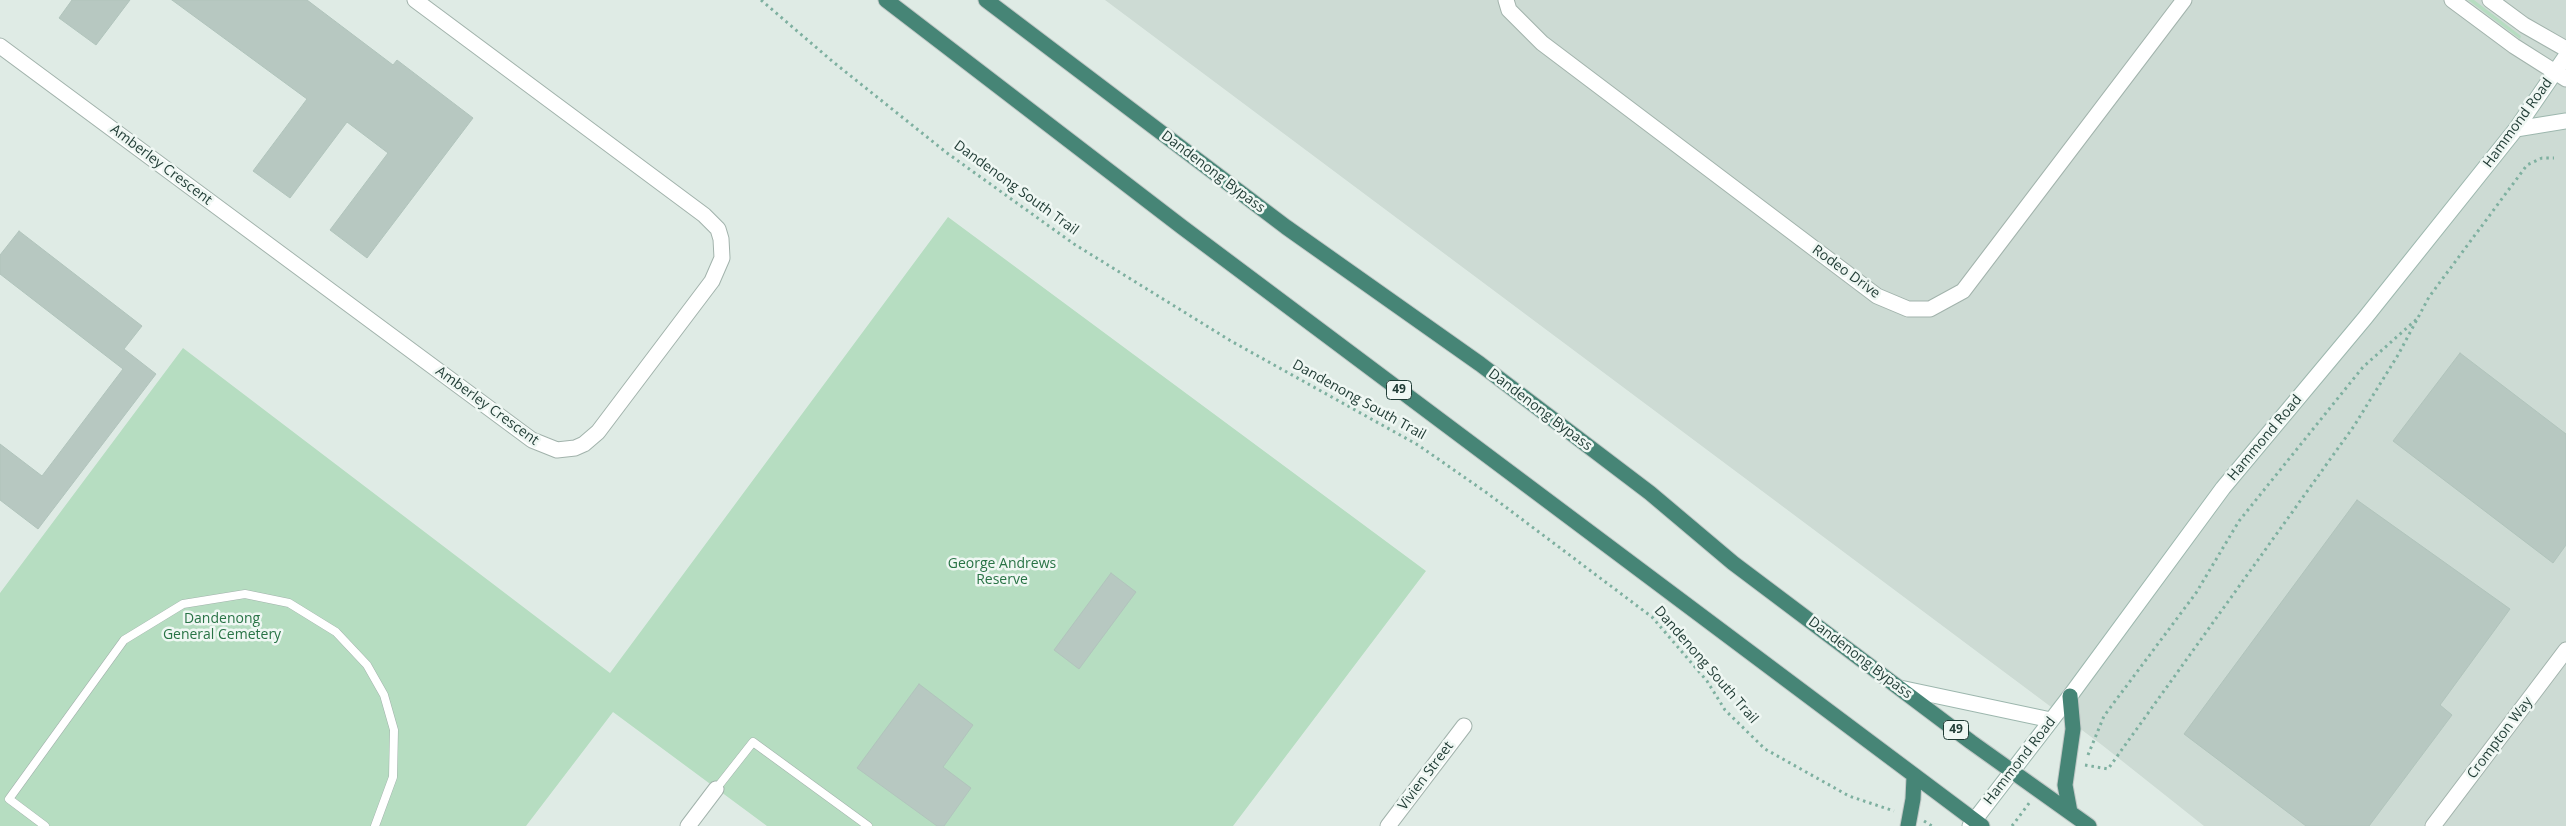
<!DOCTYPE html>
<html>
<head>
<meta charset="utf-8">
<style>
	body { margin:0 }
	canvas { display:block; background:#dfebe5 }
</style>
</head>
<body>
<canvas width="2566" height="826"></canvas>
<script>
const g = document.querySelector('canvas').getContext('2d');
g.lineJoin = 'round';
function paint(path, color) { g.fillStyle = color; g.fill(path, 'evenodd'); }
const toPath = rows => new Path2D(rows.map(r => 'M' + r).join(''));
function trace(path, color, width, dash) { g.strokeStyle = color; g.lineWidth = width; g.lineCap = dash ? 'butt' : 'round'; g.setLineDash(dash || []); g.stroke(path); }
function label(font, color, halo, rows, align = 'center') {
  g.font = font + ' "Open Sans",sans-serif'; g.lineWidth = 5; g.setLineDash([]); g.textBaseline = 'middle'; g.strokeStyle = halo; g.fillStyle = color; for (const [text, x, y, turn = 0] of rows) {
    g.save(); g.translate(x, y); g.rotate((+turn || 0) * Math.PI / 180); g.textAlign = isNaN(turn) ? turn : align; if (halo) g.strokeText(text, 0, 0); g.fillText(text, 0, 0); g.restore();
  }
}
const built = toPath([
	[1105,0,2566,0,2566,826,2204,826,2102,745]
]);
const green = toPath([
	[2468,0,2474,0,2521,36,2520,39],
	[948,217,1426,571,1233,826,767,826,613,712,526,826,0,826,0,593,183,348,610,673]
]);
const building = toPath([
	[72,0,130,0,96,45,59,18,72,0],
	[172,0,307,0,393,65,397,60,473,118,367,258,330,230,388,153,347,122,290,198,253,171,307,99,172,0],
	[19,231,142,326,124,349,156,374,38,529,0,500,0,444,42,476,123,369,0,274,0,255,19,231],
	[2460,353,2566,434,2566,545,2553,563,2393,441,2460,353],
	[2357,500,2510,609,2440,705,2452,715,2369,826,2306,826,2184,734,2357,500],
	[1111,573,1136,592,1079,669,1054,650,1111,573],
	[919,684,973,725,943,767,971,788,944,826,937,826,857,768,919,684]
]);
const path = toPath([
	[761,0,832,61,947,153,1074,244,1231,341,1418,445,1487,493,1652,617,1707,681,1725,710,1765,749,1849,796,1894,811],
	[2088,755,2104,716,2196,593,2239,521,2363,367,2418,318],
	[2085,765,2108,769,2354,426,2398,355,2429,297,2527,165,2542,158,2554,158],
	[1924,821,1932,826],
	[2012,826,2030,802]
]);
const service = toPath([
	[716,789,753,742,868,826],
	[45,826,9,799,124,640,183,604,245,594,289,603,336,632,367,665,384,695,394,730,393,777,375,826]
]);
const minor = toPath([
	[1506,0,1509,10,1542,43,1877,296,1908,309,1930,309,1963,291,2184,0],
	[2452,0,2514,46,2566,79],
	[2490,0,2524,25,2566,49],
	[0,46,532,440,557,450,575,448,584,444,598,432,712,281,722,258,721,239,718,229,704,215,415,0],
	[688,826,716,789],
	[1388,826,1464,726],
	[2433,826,2566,650]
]);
const secondary = toPath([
	[2516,129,2566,121],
	[1900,688,2051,720],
	[1970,826,2070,696,2223,488,2365,318,2516,129,2566,56]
]);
const trunk = toPath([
	[886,0,1182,227,1982,826],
	[986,0,1286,227,1480,364,1650,493,1733,563,1971,742,2089,826],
	[2070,812,2065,785,2073,729,2070,696],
	[1908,826,1913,799,1914,777]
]);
const shields = [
	[1399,390,25],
	[1956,730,25]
];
const shieldNames = [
	["49",1399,390],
	["49",1956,730]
];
const streetNames = [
	["Hammond Road",2518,123,-54],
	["Amberley Crescent",161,165,37],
	["Dandenong Bypass",1213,172,37],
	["Dandenong South Trail",1016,188,36],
	["Rodeo Drive",1846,272,36],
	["Dandenong South Trail",1359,400,29],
	["Amberley Crescent",487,406,36],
	["Dandenong Bypass",1540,410,37],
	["Hammond Road",2265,438,-50],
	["Dandenong Bypass",1860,658,37],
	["Dandenong South Trail",1706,665,49],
	["Crompton Way",2500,738,-53],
	["Hammond Road",2020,761,-52],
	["Vivien Street",1426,776,-53]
];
const parkNames = [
	["George Andrews",1002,564],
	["Reserve",1002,580],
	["Dandenong",222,619],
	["General Cemetery",222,635]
];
paint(built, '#cddbd4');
paint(green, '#b6ddc1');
paint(building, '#b7c8c1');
trace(building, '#b1c4bc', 1);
trace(service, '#a2b3ac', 9);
trace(minor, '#a2b3ac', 17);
trace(secondary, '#9db7ae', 17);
trace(trunk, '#c0c8c6', 17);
trace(path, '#7eb0a0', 3, [2.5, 4]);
trace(service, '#fff', 8);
trace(minor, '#fff', 15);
trace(secondary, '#fff', 15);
trace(trunk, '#468576', 15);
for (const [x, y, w] of shields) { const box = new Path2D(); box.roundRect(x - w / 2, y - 9.5, w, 19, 4); g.fillStyle = '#eff7f3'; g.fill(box); trace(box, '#1f3b34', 1); }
label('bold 12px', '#1f3b34', null, shieldNames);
label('14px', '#1f3b34', '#eff7f3', streetNames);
label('14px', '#287345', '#eff7f3', parkNames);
</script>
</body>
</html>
